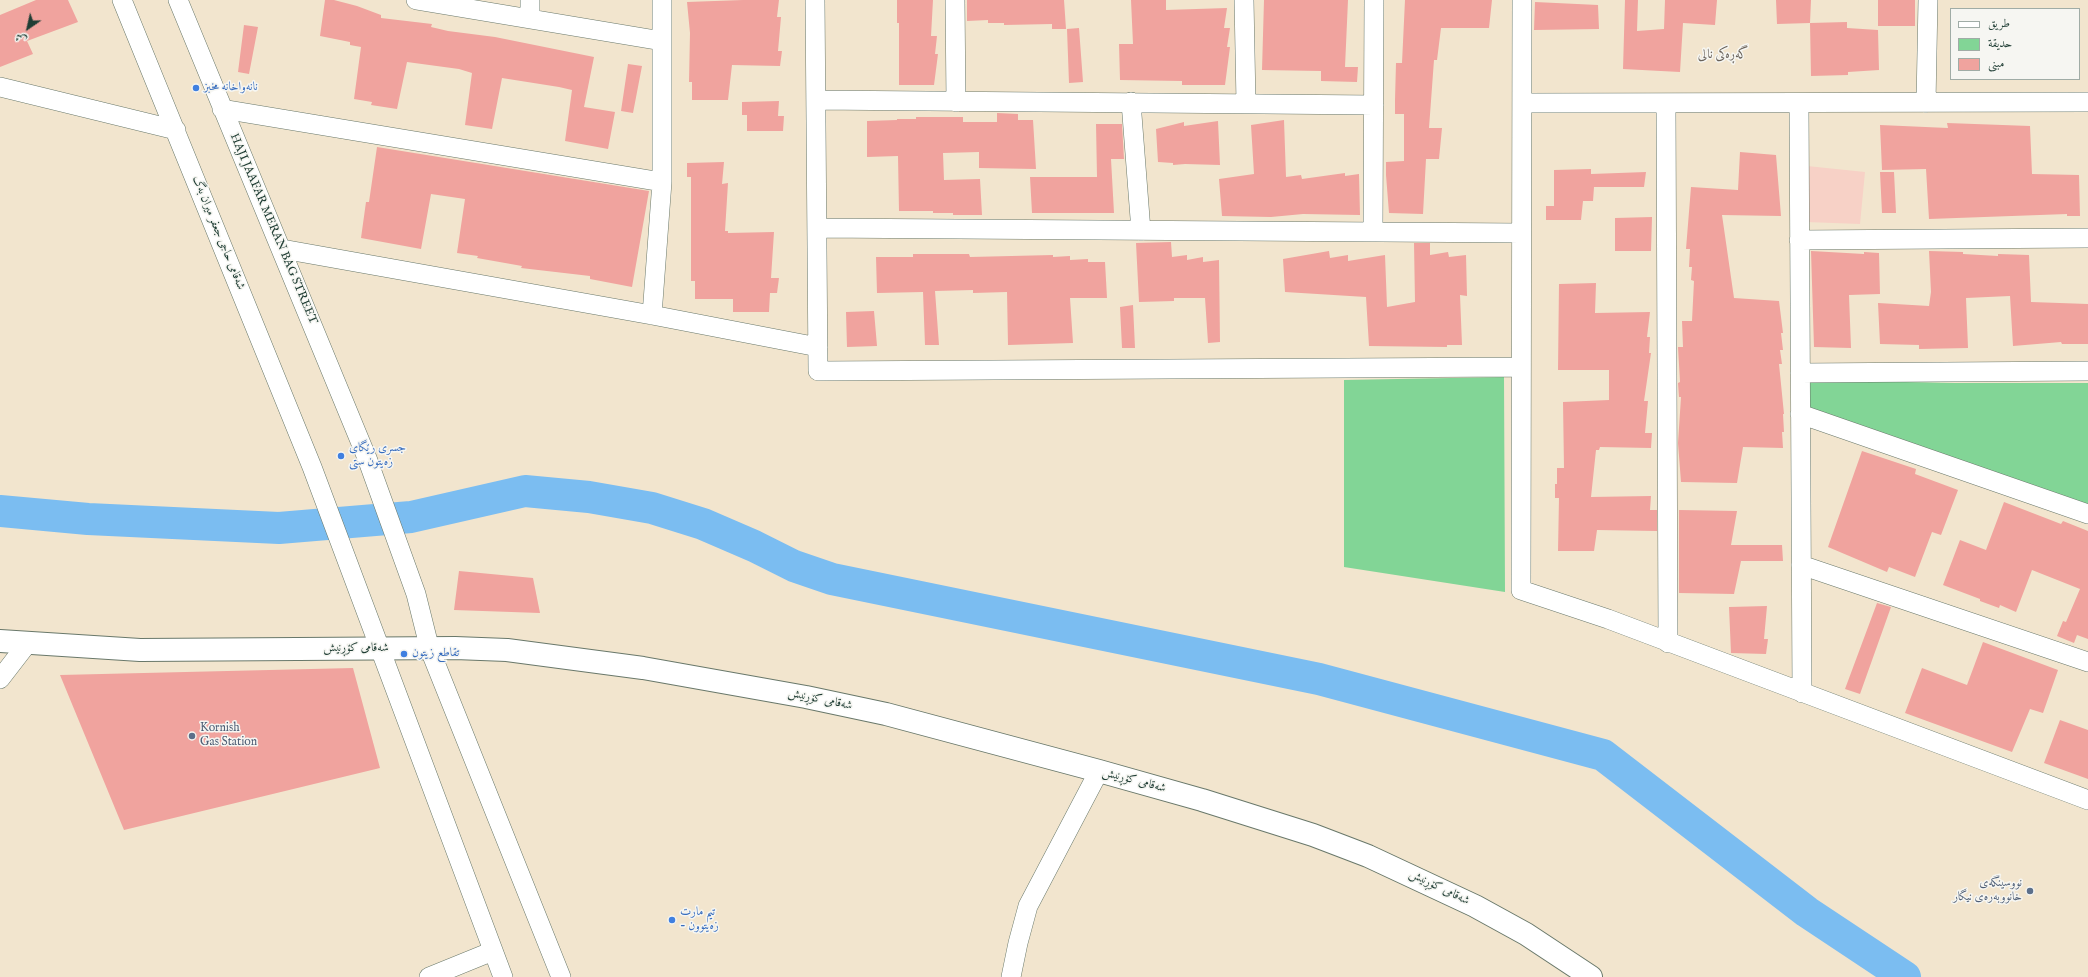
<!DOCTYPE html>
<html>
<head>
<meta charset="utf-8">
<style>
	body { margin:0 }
	#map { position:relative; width:2088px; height:977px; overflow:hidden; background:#f2e5ce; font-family:"IM FELL English",Amiri,serif }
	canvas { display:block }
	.legend { position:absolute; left:1950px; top:8px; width:130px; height:72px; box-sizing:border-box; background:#f6f6f2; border:1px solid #a0aca6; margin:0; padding:5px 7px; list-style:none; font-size:12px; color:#1f3d34 }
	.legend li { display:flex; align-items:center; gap:8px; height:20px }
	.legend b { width:20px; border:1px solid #a0aca6 }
	.north { position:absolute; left:8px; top:8px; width:40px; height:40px; -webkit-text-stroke:3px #f6f6f2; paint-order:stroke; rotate:214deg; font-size:11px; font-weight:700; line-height:16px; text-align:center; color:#1f3d34 }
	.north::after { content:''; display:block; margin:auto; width:14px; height:18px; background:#1f3d34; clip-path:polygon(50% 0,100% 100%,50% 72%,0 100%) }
</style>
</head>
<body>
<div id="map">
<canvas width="2088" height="977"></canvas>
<ul class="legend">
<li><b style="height:5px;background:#fff"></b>طريق</li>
<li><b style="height:11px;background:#82d596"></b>حديقة</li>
<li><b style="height:11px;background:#f0a39e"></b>مبنى</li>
</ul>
<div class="north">ش</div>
</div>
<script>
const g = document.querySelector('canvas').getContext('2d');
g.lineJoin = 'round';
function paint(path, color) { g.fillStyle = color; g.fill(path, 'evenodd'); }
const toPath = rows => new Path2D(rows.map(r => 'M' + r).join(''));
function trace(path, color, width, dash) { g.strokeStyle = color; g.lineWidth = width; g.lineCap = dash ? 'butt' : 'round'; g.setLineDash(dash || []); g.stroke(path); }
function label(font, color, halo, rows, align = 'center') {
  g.font = font + ' "IM FELL English",Amiri,serif'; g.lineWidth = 3; g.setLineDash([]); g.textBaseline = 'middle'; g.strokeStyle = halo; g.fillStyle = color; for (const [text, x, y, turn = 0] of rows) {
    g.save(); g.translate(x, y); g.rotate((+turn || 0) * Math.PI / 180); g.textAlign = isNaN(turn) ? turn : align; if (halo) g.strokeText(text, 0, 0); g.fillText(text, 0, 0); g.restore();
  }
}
const built = toPath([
	[1807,166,1865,172,1860,224,1806,222]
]);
const green = toPath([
	[1504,377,1505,592,1344,567,1344,380],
	[1808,380,1955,383,2088,383,2088,507,1806,411]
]);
const river = toPath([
	[0,511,88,519,279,528,411,517,525,491,589,497,652,508,703,524,754,546,794,566,832,579,1319,679,1603,755,1807,912,1905,977]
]);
const building = toPath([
	[36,0,68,0,78,22,27,41,33,54,0,67,0,15],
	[325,0,334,0,357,6,381,15,381,18,432,24,431,27,448,31,495,37,594,57,584,107,615,112,608,149,565,141,572,90,559,87,502,78,492,129,465,125,472,73,459,69,407,62,397,109,371,105,372,102,354,99,361,47,350,45,350,42,320,36],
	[743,0,779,0,777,17,781,17,778,51,782,51,780,66,732,65,728,100,692,100,692,82,689,82,690,33,687,2],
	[897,0,933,0,931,36,937,36,935,54,938,54,934,85,899,85,899,23,897,23],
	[967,0,1064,0,1066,29,1052,29,1052,24,1004,25,1004,23,988,23,988,20,967,21],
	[1131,0,1166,0,1166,10,1227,8,1224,28,1230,28,1227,47,1230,47,1225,85,1182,85,1182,81,1120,80,1119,44,1133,44],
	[1264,0,1348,0,1345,67,1358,67,1357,82,1321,81,1321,71,1262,70],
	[1405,0,1492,0,1489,28,1441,28,1437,60,1434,60,1429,128,1442,128,1439,159,1426,159,1423,214,1389,213,1386,175,1386,162,1404,161,1404,114,1395,114,1395,100,1396,63,1402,63],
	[1625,0,1638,0,1637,31,1664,29,1665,0,1717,0,1715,25,1683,23,1680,72,1623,69],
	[1776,0,1811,0,1810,23,1777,24],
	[1878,0,1915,0,1915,26,1878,26],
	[1535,2,1598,5,1599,29,1534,30],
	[1847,22,1847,28,1878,30,1879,70,1848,72,1848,75,1811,76,1810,23],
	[244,25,258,27,249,74,238,72],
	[1079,28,1083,82,1069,83,1067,29],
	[628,64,642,66,633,113,621,111],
	[779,101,778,116,784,116,783,131,747,131,747,115,742,115,742,102],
	[997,113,1018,114,1018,120,1033,120,1036,169,979,168,979,152,943,153,944,180,980,179,982,215,953,215,953,213,933,213,933,211,899,211,898,156,867,157,867,121,897,120,897,119,916,119,916,117,963,117,963,122,997,122],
	[1284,120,1286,177,1301,175,1302,179,1345,173,1345,176,1359,174,1360,215,1303,214,1271,217,1222,216,1219,179,1254,174,1251,125],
	[1218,121,1220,165,1185,164,1173,165,1173,163,1158,162,1156,129,1184,122,1184,126],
	[1947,123,2030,126,2032,174,2079,175,2080,216,2067,216,2067,214,1929,219,1926,169,1882,170,1880,125,1948,128],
	[1096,124,1122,124,1124,159,1111,159,1114,213,1032,213,1030,177,1097,177],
	[377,147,649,191,632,287,590,279,590,276,521,268,522,266,477,258,478,256,457,253,465,199,431,194,421,249,361,238,366,202,369,202],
	[1740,152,1776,155,1781,216,1722,215,1734,298,1779,301,1783,333,1781,333,1783,350,1780,350,1782,364,1779,364,1784,414,1783,414,1784,432,1782,432,1783,448,1743,447,1737,483,1681,482,1678,443,1681,397,1679,397,1678,383,1680,382,1678,347,1683,347,1682,321,1692,321,1694,281,1691,280,1692,267,1689,267,1690,249,1686,249,1691,187,1738,190],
	[724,162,722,184,728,183,725,231,728,231,728,233,774,232,771,278,779,278,777,293,770,293,769,312,733,312,733,299,695,299,695,281,691,281,691,177,687,177,687,163],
	[1591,169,1591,174,1646,172,1644,187,1594,187,1593,201,1583,201,1581,220,1546,220,1546,206,1554,206,1554,170],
	[1880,172,1894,172,1896,213,1882,213],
	[1652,217,1651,251,1615,251,1615,218],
	[1171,242,1172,257,1187,255,1187,260,1203,257,1203,262,1219,260,1220,342,1208,343,1205,298,1174,298,1174,301,1139,302,1136,243],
	[1414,243,1430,243,1430,255,1448,252,1449,257,1466,255,1467,296,1460,295,1462,345,1447,345,1447,347,1369,346,1366,297,1285,292,1283,259,1329,251,1330,258,1348,255,1348,261,1385,255,1387,307,1415,302],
	[1811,251,1864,254,1864,252,1879,253,1880,294,1849,295,1851,348,1814,347],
	[1929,251,1963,252,1963,254,1998,256,1998,254,2029,255,2031,302,2088,304,2088,344,2062,344,2061,342,2013,346,2010,296,1966,298,1968,348,1919,349,1919,345,1880,344,1878,303,1929,306,1931,292],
	[913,254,969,254,970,257,1053,255,1053,257,1070,256,1070,260,1088,259,1088,262,1105,262,1107,298,1070,298,1073,343,1008,345,1007,292,973,293,973,290,935,291,939,345,925,345,923,292,877,293,876,257,913,257],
	[1596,283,1595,313,1650,312,1647,337,1650,337,1649,353,1651,353,1644,401,1648,401,1645,433,1652,433,1651,448,1600,447,1599,450,1596,450,1591,497,1651,496,1650,510,1657,510,1657,531,1597,530,1594,551,1558,551,1559,498,1555,498,1555,484,1557,484,1557,468,1564,468,1563,402,1609,400,1609,370,1558,370,1559,284],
	[1133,305,1135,348,1122,348,1120,307],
	[874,311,877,346,847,347,846,312],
	[1862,451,1916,469,1915,474,1958,490,1941,535,1932,532,1915,577,1889,567,1887,572,1828,547],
	[2004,502,2061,524,2063,521,2088,531,2088,639,2077,635,2074,643,2057,636,2063,621,2066,622,2080,589,2032,570,2016,612,2000,605,1999,608,1980,601,1980,599,1943,585,1960,540,1986,550],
	[1679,510,1737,511,1731,545,1782,545,1783,561,1741,561,1734,594,1679,593],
	[459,571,533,578,540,613,454,610],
	[1877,603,1891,607,1860,694,1845,689],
	[1767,606,1764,639,1768,639,1766,654,1731,653,1729,607],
	[1983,642,2058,670,2043,713,2030,709,2012,752,1905,713,1922,668,1967,685],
	[353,668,380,768,124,830,60,675],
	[2060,720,2088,730,2088,779,2044,763]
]);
const minor = toPath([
	[122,0,312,467,503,977],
	[178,0,367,458,416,594,430,650,561,977],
	[416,0,662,41],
	[530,0,530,18],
	[815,0,818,371,1521,367],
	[955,0,956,102],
	[1244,0,1246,103],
	[1522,0,1521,590,1608,619,2088,800],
	[0,87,176,130],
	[816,100,1374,105],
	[1131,102,1141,231],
	[1523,103,2088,102],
	[1666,103,1668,643],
	[1799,103,1802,693],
	[1926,103,1928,0],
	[222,109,662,182],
	[817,228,1521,233],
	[1373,232,1374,0],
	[1799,240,2088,238],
	[282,249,652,315,818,347],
	[652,315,662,182,662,0],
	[1800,373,2088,371],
	[1800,414,2088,514],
	[1801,565,2088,662],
	[0,679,27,644],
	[429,977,493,951],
	[1011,977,1018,943,1028,906,1099,771]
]);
const major = toPath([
	[0,641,140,650,455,648,507,650,643,668,806,697,886,714,1099,771,1202,800,1313,835,1368,856,1475,906,1526,934,1591,977]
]);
const markers = [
	[196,88,4,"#3f7fe0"],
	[341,456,4,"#3f7fe0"],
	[404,654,4,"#3f7fe0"],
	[192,736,4,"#5c6f8a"],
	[2030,891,4,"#5c6f8a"],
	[672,920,4,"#3f7fe0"]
];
const shopNames = [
	["نانەواخانە مخبز",204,88],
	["جسری رێگای",349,449],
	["زەیتون ستی",349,463],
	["تقاطع زيتون",412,654],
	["تیم مارت",680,913],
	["- زەیتوون",680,927]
];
const streetNames = [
	["HAJI JAAFAR MERAN BAG STREET",273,229,67],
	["شەقامی حاجی جعفر میران بەگ",218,233,68],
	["شەقامی کۆڕنیش",356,649],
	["شەقامی کۆڕنیش",820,700,12],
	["شەقامی کۆڕنیش",1134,781,15],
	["شەقامی کۆڕنیش",1439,888,26]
];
const serviceNames = [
	["Kornish",200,729],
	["Gas Station",200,743],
	["نووسینگەی",2022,884,"right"],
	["خانووبەرەی نیگار",2022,898,"right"]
];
const neighbourhoodNames = [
	["گەڕەکی نالی",1723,55]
];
paint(built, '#f7d1c6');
paint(green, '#82d596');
trace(river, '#7bbdf1', 32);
paint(building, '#f0a39e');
trace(minor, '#69786a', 20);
trace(major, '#69786a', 24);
trace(minor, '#fff', 19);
trace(major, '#fff', 22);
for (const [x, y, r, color] of markers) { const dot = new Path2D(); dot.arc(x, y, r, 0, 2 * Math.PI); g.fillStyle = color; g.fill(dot); trace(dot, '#f6f6f2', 1.5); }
label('12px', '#366cbe', '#f6f6f2', shopNames, 'left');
label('12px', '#1f3d34', '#f6f6f2', streetNames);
label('12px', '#4e5e75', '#f6f6f2', serviceNames, 'left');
label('13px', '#686159', '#f6f6f2', neighbourhoodNames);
</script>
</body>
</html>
